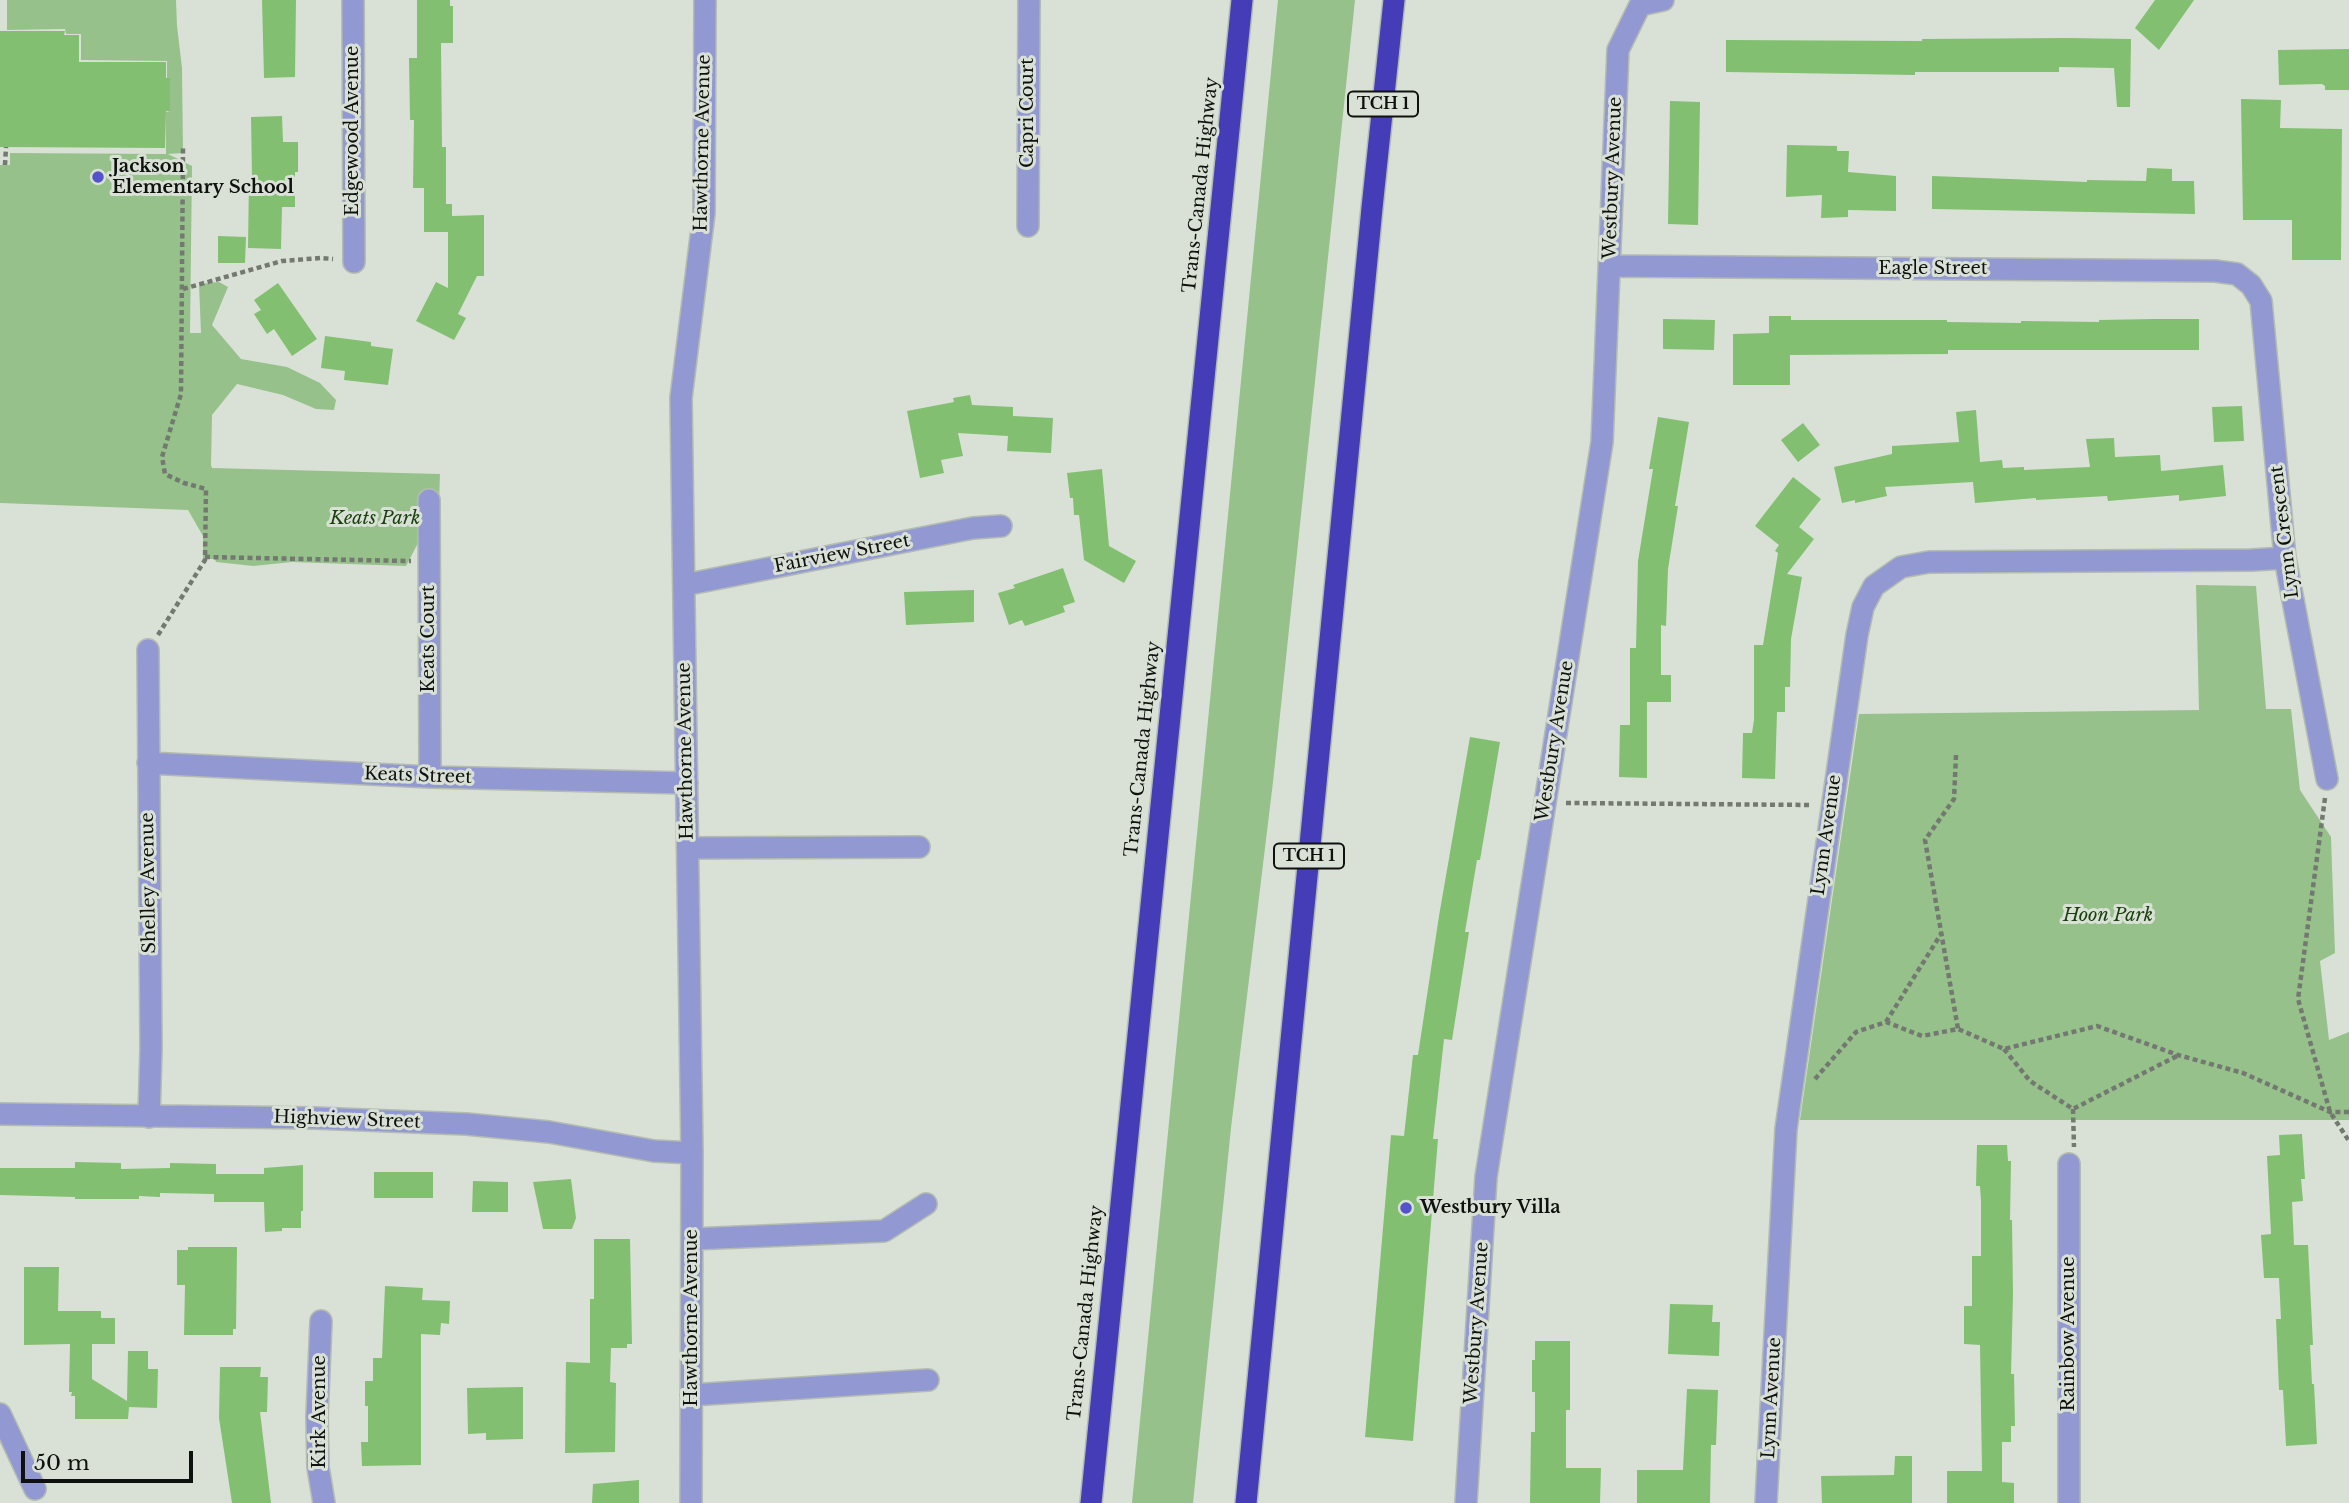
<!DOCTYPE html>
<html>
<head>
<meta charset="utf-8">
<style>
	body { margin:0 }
	#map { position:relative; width:2349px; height:1503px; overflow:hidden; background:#d9e1d6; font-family:"Libre Baskerville",serif }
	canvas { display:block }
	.scale { position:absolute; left:21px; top:1451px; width:172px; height:32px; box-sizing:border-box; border:4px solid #0e110d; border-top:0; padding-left:9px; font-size:21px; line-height:24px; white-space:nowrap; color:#0e110d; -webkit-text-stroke:5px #d9e1d6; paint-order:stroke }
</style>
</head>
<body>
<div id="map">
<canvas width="2349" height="1503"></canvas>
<div class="scale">50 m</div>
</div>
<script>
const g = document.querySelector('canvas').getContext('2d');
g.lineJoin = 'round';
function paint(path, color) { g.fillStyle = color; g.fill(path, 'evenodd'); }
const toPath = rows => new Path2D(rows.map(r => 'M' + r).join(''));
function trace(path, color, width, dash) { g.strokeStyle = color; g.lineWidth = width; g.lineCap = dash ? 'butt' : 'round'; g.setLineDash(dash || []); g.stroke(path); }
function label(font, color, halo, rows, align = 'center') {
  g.font = font + ' "Libre Baskerville",serif'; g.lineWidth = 6; g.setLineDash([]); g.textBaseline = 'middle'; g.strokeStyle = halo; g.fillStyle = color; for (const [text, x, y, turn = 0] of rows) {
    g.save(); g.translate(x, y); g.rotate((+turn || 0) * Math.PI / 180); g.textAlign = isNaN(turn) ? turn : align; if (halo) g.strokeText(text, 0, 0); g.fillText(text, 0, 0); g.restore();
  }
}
const green = toPath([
	[7,0,176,0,177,26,182,68,183,153,168,154,192,166,190,333,201,333,199,284,219,282,228,287,212,325,241,359,287,367,320,383,336,400,334,410,316,409,283,395,237,384,212,415,211,465,212,468,440,474,439,503,406,566,292,562,253,566,216,562,215,559,203,559,203,536,188,510,0,503,0,165,10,165,10,153,166,154,166,112,170,111,170,98,167,97,167,61,81,60,81,34,66,34,65,29,7,30],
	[1278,0,1355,0,1273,782,1231,1128,1193,1503,1132,1503],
	[2196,585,2256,586,2266,709,2291,709,2300,790,2331,837,2335,953,2320,961,2329,1040,2349,1032,2349,1120,1800,1120,1859,714,2199,710]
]);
const building = toPath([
	[262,0,296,0,295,77,264,78],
	[417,0,450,0,450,6,453,6,453,43,441,43,442,147,446,147,446,204,452,204,452,216,484,215,484,276,477,276,458,314,466,318,454,340,416,321,436,282,448,288,448,232,424,232,424,188,413,188,414,120,410,120,409,58,417,58],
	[2155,0,2194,0,2159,50,2135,28],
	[0,31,65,31,64,35,79,35,79,62,166,62,166,78,170,78,170,111,166,111,165,148,0,147],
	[2068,38,2131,39,2130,107,2117,107,2114,68,2059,67,2059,72,1915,72,1915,75,1726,72,1726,40,1922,41,1922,39],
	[2349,49,2349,90,2325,90,2325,86,2322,84,2279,85,2278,50],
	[2241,99,2281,100,2280,128,2342,129,2341,260,2292,260,2292,220,2243,220],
	[1670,101,1700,102,1698,225,1668,224],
	[282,116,283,142,298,142,298,172,295,172,295,207,282,207,281,249,248,248,249,178,252,178,251,117],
	[1787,145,1837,146,1837,151,1849,151,1848,172,1896,176,1896,211,1848,210,1848,217,1821,218,1822,195,1786,197],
	[2147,168,2172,169,2172,181,2194,181,2195,214,1932,209,1932,176,2087,182,2087,180,2146,181],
	[218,236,246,237,245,263,218,263],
	[278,283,317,339,292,356,274,329,267,334,254,314,261,310,254,300],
	[1769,316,1791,316,1791,320,1947,320,1947,322,2021,323,2021,321,2099,322,2099,320,2154,319,2199,319,2199,350,1948,350,1948,354,1790,355,1790,385,1733,385,1733,334,1769,333],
	[1663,319,1715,320,1714,350,1663,349],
	[325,336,371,342,371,346,393,349,388,385,344,380,345,371,321,368],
	[970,395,972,405,1013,407,1013,416,1053,418,1051,453,1007,451,1008,436,958,433,963,456,941,460,944,473,920,478,907,411,954,402,953,398],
	[2242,406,2244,441,2214,442,2212,407],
	[1976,410,1980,462,2002,460,2003,468,2024,467,2024,470,2090,467,2086,439,2114,438,2115,457,2160,455,2161,471,2223,465,2226,496,2179,501,2179,495,2108,501,2107,496,2036,500,2036,498,1975,503,1973,482,1885,487,1887,496,1855,503,1855,500,1842,503,1834,467,1892,454,1892,446,1959,442,1956,412],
	[1658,417,1689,422,1675,506,1678,506,1668,569,1666,626,1661,625,1661,675,1671,675,1671,702,1647,702,1647,778,1619,777,1620,725,1630,725,1630,648,1636,648,1638,561,1653,469,1649,469],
	[1803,423,1820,445,1798,462,1781,440],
	[1102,469,1109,546,1136,561,1124,583,1084,560,1079,515,1074,515,1073,498,1070,498,1067,473],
	[1793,477,1821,499,1799,527,1814,539,1787,574,1802,577,1791,639,1790,687,1785,687,1785,712,1777,712,1775,779,1742,778,1743,733,1752,733,1754,720,1754,645,1763,645,1778,553,1775,551,1779,545,1755,526],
	[1063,568,1075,602,1063,606,1065,612,1025,626,1022,620,1009,625,998,593,1015,588,1013,585],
	[974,590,974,622,906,625,904,592],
	[1470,737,1500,742,1480,860,1477,860,1465,932,1469,932,1452,1040,1444,1039,1433,1139,1438,1139,1413,1441,1365,1437,1391,1135,1404,1136,1413,1055,1418,1055,1439,916],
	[2302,1134,2305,1179,2301,1179,2303,1201,2292,1202,2294,1245,2308,1245,2313,1345,2310,1345,2312,1384,2314,1384,2317,1444,2286,1446,2283,1390,2279,1390,2276,1319,2281,1319,2279,1278,2264,1278,2261,1235,2271,1234,2267,1156,2280,1155,2279,1135],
	[1977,1145,2007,1145,2008,1161,2011,1161,2010,1220,2012,1220,2013,1294,2011,1374,2014,1374,2015,1426,2011,1426,2011,1442,2002,1442,2002,1482,2014,1483,2014,1503,1947,1503,1947,1471,1982,1471,1980,1345,1964,1344,1964,1306,1972,1306,1972,1256,1981,1256,1981,1201,1980,1186,1976,1186],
	[75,1162,121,1163,121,1169,170,1168,170,1163,216,1164,216,1174,264,1174,264,1168,303,1165,303,1211,301,1211,301,1228,282,1228,282,1231,265,1232,264,1202,214,1202,214,1194,160,1193,160,1197,139,1196,139,1199,75,1199,75,1197,0,1195,0,1168,75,1168],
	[374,1172,433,1172,433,1198,374,1198],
	[571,1179,576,1218,572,1229,543,1229,533,1182],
	[473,1181,508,1182,508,1212,472,1212],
	[594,1239,630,1239,632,1344,627,1344,627,1348,611,1348,610,1382,616,1383,615,1452,565,1453,566,1362,590,1363,590,1299,594,1299],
	[188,1247,237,1247,236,1329,233,1329,233,1335,184,1335,185,1285,177,1285,177,1250,188,1250],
	[24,1267,59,1267,58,1311,101,1311,101,1318,115,1318,115,1344,92,1344,92,1379,127,1401,128,1351,148,1351,148,1369,158,1369,157,1408,129,1407,128,1419,75,1419,75,1396,71,1396,72,1392,69,1392,70,1344,24,1345],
	[385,1286,423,1288,422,1300,450,1301,449,1324,441,1323,440,1335,421,1334,421,1465,362,1466,361,1442,368,1442,368,1406,365,1406,365,1381,373,1381,373,1358,382,1358],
	[1670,1304,1713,1305,1712,1322,1720,1322,1719,1356,1668,1354],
	[1535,1341,1570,1341,1570,1410,1566,1410,1566,1468,1601,1468,1600,1503,1530,1503,1531,1432,1535,1432,1535,1392,1532,1392,1532,1360,1535,1360],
	[220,1367,261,1367,260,1377,268,1377,267,1412,260,1412,271,1503,232,1503,219,1418],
	[523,1387,523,1439,486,1440,486,1433,468,1434,467,1388],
	[1687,1389,1718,1390,1716,1445,1711,1445,1710,1503,1637,1503,1637,1470,1683,1470],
	[1895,1456,1912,1456,1912,1503,1822,1503,1821,1476,1894,1475],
	[639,1480,639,1503,592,1503,593,1484]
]);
const path = toPath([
	[5,165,6,147],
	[183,289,282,261,321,258,333,259],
	[205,557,411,561],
	[158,635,205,560,206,489,184,483,165,474,162,457,181,394,183,148],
	[1956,755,1954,799,1925,840,1958,1029],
	[2325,798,2298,999,2330,1112,2349,1141],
	[1566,803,1812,805],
	[1886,1022,1941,934],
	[2004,1049,2030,1081,2073,1109,2177,1056],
	[1815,1079,1856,1032,1886,1022,1922,1036,1958,1029,2004,1049,2097,1026,2178,1055,2243,1073,2330,1112,2349,1112],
	[2073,1109,2074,1147]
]);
const minor = toPath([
	[353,0,354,262],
	[1028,226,1029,0],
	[1610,266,2215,271,2237,274,2251,285,2261,301,2285,558,2327,779],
	[429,500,430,777],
	[684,585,973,528,1001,526],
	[148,650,151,1049,149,1117],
	[148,763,430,777,687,783],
	[688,848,919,847],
	[0,1114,314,1118,466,1124,549,1132,654,1151,692,1153],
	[692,1239,884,1231,926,1204],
	[321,1321,317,1416,318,1467,324,1503],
	[691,1395,928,1380],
	[0,1414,35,1489],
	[691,1503,692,1153,681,398,704,213,705,0],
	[1466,1503,1486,1177,1602,442,1618,50,1640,5,1663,0],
	[1766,1503,1786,1129,1857,635,1863,607,1874,586,1901,567,1929,562,2252,560,2285,558],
	[2069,1503,2069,1164]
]);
const highway = toPath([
	[1091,1503,1242,0],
	[1246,1503,1372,208,1394,0]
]);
const markers = [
	[98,177,7,"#5553ca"],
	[1406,1208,7,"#5553ca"]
];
const shields = [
	[1383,104,70],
	[1309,856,70]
];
const shieldNames = [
	["TCH 1",1383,104],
	["TCH 1",1309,856]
];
const streetNames = [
	["Capri Court",1028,113,-90],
	["Edgewood Avenue",353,131,-90],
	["Hawthorne Avenue",703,143,-89],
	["Westbury Avenue",1613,178,-88],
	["Trans-Canada Highway",1201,185,-84],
	["Eagle Street",1933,269],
	["Lynn Crescent",2285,532,-97],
	["Fairview Street",842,554,-11],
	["Keats Court",429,639,-90],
	["Westbury Avenue",1555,741,-81],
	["Trans-Canada Highway",1143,749,-84],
	["Hawthorne Avenue",686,751,-91],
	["Keats Street",418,776,2],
	["Lynn Avenue",1827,835,-82],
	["Shelley Avenue",149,883,-91],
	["Highview Street",347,1120,2],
	["Trans-Canada Highway",1086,1313,-84],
	["Hawthorne Avenue",692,1318,-90],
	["Westbury Avenue",1477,1323,-86],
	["Rainbow Avenue",2069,1334,-90],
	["Lynn Avenue",1772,1398,-87],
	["Kirk Avenue",320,1412,-90]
];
const poiNames = [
	["Jackson",112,167],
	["Elementary School",112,188],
	["Westbury Villa",1420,1208]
];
const parkNames = [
	["Keats Park",375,519],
	["Hoon Park",2108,916]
];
paint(green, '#97c18b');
paint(building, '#82bf71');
trace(minor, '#b4bcb2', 24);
trace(highway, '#b4bcb2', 24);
trace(path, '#737971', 4.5, [5, 3.5]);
trace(minor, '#9298d1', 21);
trace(highway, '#453db7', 21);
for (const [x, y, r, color] of markers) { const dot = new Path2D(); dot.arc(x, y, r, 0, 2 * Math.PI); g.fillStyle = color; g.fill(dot); trace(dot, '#d9e1d6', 2.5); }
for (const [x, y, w] of shields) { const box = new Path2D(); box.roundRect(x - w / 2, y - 12.5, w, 25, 5); g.fillStyle = '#d9e1d6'; g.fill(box); trace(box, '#0e110d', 2); }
label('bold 16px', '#0e110d', null, shieldNames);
label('18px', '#0e110d', '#d9e1d6', streetNames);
label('bold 18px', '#0e110d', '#d9e1d6', poiNames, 'left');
label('italic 18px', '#19410b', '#d9e1d6', parkNames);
</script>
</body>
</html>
